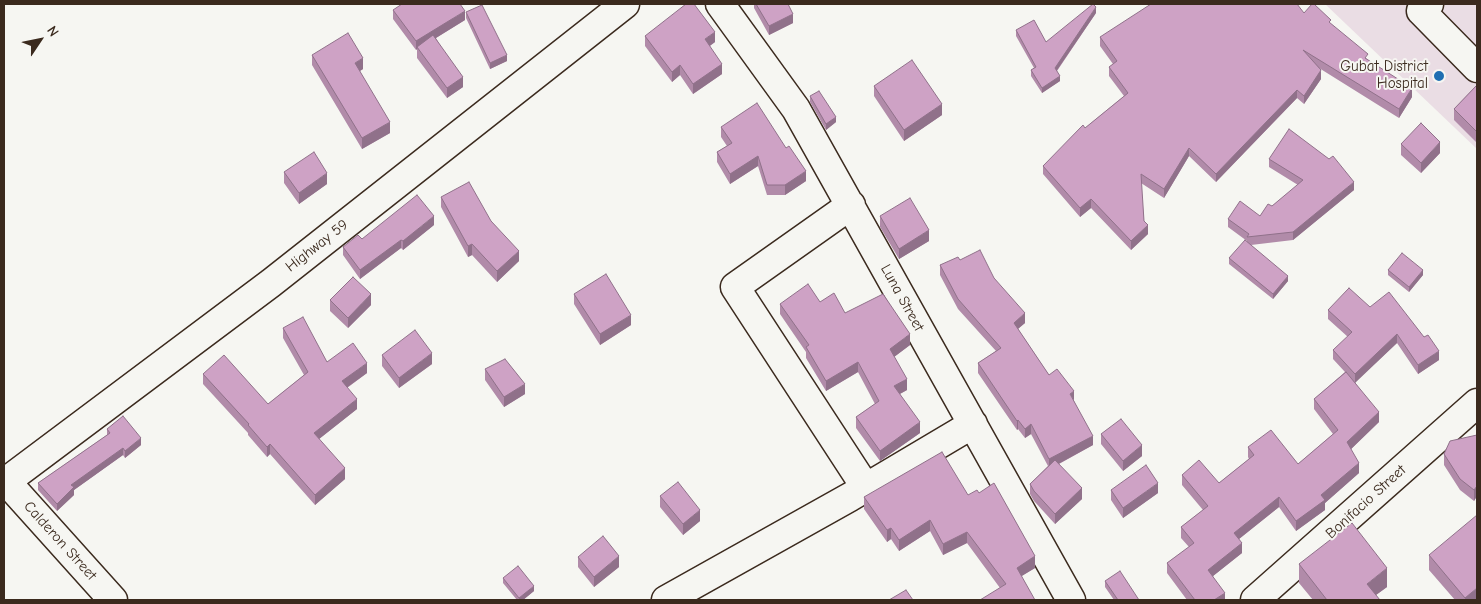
<!DOCTYPE html>
<html>
<head>
<meta charset="utf-8">
<style>
	body { margin:0 }
	#map { position:relative; width:1481px; height:604px; overflow:hidden; background:#f6f6f2; font-family:"Comic Neue",sans-serif }
	canvas { display:block }
	.frame { position:absolute; inset:0; border:5px solid #3b2a1e; pointer-events:none }
	.north { position:absolute; left:15px; top:15px; width:50px; height:50px; -webkit-text-stroke:4px #f6f6f2; paint-order:stroke; rotate:56deg; font-size:14px; font-weight:700; line-height:20px; text-align:center; color:#3b2a1e }
	.north::after { content:''; display:block; margin:auto; width:18px; height:22px; background:#3b2a1e; clip-path:polygon(50% 0,100% 100%,50% 72%,0 100%) }
</style>
</head>
<body>
<div id="map">
<canvas width="1481" height="604"></canvas>
<div class="frame"></div>
<div class="north">N</div>
</div>
<script>
const g = document.querySelector('canvas').getContext('2d');
g.lineJoin = 'round';
function paint(path, color) { g.fillStyle = color; g.fill(path, 'evenodd'); }
const toPath = rows => new Path2D(rows.map(r => 'M' + r).join(''));
function trace(path, color, width, dash) { g.strokeStyle = color; g.lineWidth = width; g.lineCap = dash ? 'butt' : 'round'; g.setLineDash(dash || []); g.stroke(path); }
function label(font, color, halo, rows, align = 'center') {
  g.font = font + ' "Comic Neue",sans-serif'; g.lineWidth = 4; g.setLineDash([]); g.textBaseline = 'middle'; g.strokeStyle = halo; g.fillStyle = color; for (const [text, x, y, turn = 0] of rows) {
    g.save(); g.translate(x, y); g.rotate((+turn || 0) * Math.PI / 180); g.textAlign = isNaN(turn) ? turn : align; if (halo) g.strokeText(text, 0, 0); g.fillText(text, 0, 0); g.restore();
  }
}
const built = toPath([
	[1325,4,1477,4,1477,149]
]);
const minor = toPath([
	[720,4,796,109,1071,600],
	[1429,4,1421,11,1477,68],
	[851,205,735,287,866,488],
	[6,481,113,600],
	[4,483,271,283,625,4],
	[666,600,850,497,973,424],
	[1255,600,1477,403]
]);
const wall = toPath([
	[754,4,788,4,793,23,769,35,754,8],
	[393,10,465,20,436,38,463,87,447,98,417,58,417,49,416,50,393,19],
	[466,12,507,61,490,69,466,18],
	[1096,13,1057,71,1060,81,1042,93,1031,76,1031,70,1034,68,1016,36,1016,30,1046,42],
	[1304,13,1331,24,1368,60,1412,97,1399,118,1319,68,1321,79,1304,104,1297,98,1216,182,1189,156,1164,198,1141,183,1144,221,1148,234,1131,250,1091,208,1080,217,1043,174,1043,166,1085,128,1124,96,1109,76,1109,67,1113,64,1100,46,1100,37],
	[645,36,715,42,710,46,722,74,693,94,680,75,672,82,645,46],
	[312,55,363,69,360,71,390,133,362,149,312,65],
	[1477,85,1477,143,1454,120,1454,109],
	[874,86,942,115,904,141,874,96],
	[810,96,836,122,826,130,810,102],
	[721,127,806,181,785,195,767,195,758,166,730,184,717,162,717,152,727,146,721,137],
	[1401,144,1440,153,1421,173,1401,155],
	[1269,159,1354,190,1293,240,1251,245,1288,281,1273,299,1229,264,1229,258,1247,241,1228,227,1228,219,1260,216,1298,185,1269,167],
	[284,172,327,184,299,204,284,183],
	[441,197,491,221,519,261,497,282,472,255,468,257,441,207],
	[880,216,929,241,899,259,880,227],
	[434,225,403,250,401,248,360,279,343,255,343,247,362,239],
	[960,260,994,278,1025,323,1018,329,1049,375,1074,401,1093,445,1059,464,1082,499,1055,524,1034,501,1030,494,1030,484,1048,466,1031,434,1025,438,1018,429,1017,430,978,373,978,363,996,351,958,309,940,275,940,265],
	[1388,270,1423,275,1409,292,1388,275],
	[574,294,631,325,600,345,574,304],
	[330,300,371,305,348,328,330,311],
	[820,302,845,313,910,345,894,357,907,390,900,394,920,433,880,461,856,428,856,417,875,404,858,372,826,391,806,358,806,352,780,314,780,304],
	[1370,307,1439,360,1418,374,1397,343,1355,382,1379,422,1351,449,1359,473,1325,503,1325,510,1296,531,1279,507,1239,539,1242,553,1213,576,1225,600,1187,600,1167,573,1167,563,1189,547,1181,538,1181,527,1203,510,1182,485,1182,475,1219,483,1249,459,1248,457,1248,447,1298,464,1333,434,1314,409,1314,399,1345,372,1333,359,1333,350,1348,337,1328,319,1328,310],
	[283,328,327,362,367,373,347,388,357,409,319,439,345,479,315,505,270,454,267,457,248,435,248,433,203,384,203,374,268,404,304,375,283,338],
	[382,355,432,364,399,388,382,366],
	[485,369,525,394,504,407,485,380],
	[107,429,141,445,125,458,123,455,74,490,74,495,57,511,38,490,38,483,107,435],
	[1101,434,1142,456,1123,471,1101,444],
	[1477,436,1477,496,1474,501,1460,490,1444,465,1444,454],
	[1111,490,1158,493,1123,518,1111,500],
	[979,493,1035,568,1000,588,967,543,943,555,930,531,899,551,891,539,887,542,864,509,864,497,968,495],
	[660,496,700,521,683,535,660,507],
	[1429,555,1477,600,1455,600,1429,570],
	[578,557,619,567,594,587,578,567],
	[1299,564,1387,587,1376,595,1380,600,1313,600,1299,583],
	[503,578,534,591,523,600,517,600,503,583],
	[1105,581,1139,600,1114,600,1105,587]
]);
const shadedWall = toPath([
	[1096,7,1096,13,1055,73,1055,68],
	[465,11,465,20,418,49,417,47,417,49,416,50,416,41],
	[793,14,793,23,769,35,769,26],
	[715,32,715,42,705,49,705,39],
	[507,55,507,61,490,69,490,63],
	[363,58,363,69,355,74,355,63],
	[722,64,722,74,693,94,693,84],
	[680,65,680,75,672,82,672,72],
	[1321,70,1321,79,1304,104,1304,96],
	[1060,76,1060,81,1042,93,1042,88],
	[463,77,463,87,447,98,447,88],
	[1412,88,1412,97,1399,118,1399,109],
	[1297,90,1297,98,1216,182,1216,174],
	[942,104,942,115,904,141,904,130],
	[836,117,836,122,826,130,826,124],
	[390,122,390,133,362,149,362,138],
	[1440,142,1440,153,1421,173,1421,163],
	[1189,148,1189,156,1164,198,1164,189],
	[758,156,758,166,730,184,730,174],
	[806,171,806,181,785,195,785,185],
	[327,173,327,184,299,204,299,193],
	[1354,182,1354,190,1293,240,1293,232],
	[1091,199,1091,208,1080,217,1080,208],
	[434,216,434,225,403,250,403,241],
	[1148,225,1148,234,1131,250,1131,241],
	[929,230,929,241,899,259,899,249],
	[401,240,401,248,360,279,360,270],
	[472,244,472,255,468,257,468,246],
	[519,251,519,261,497,282,497,271],
	[1423,270,1423,275,1409,292,1409,287],
	[1288,276,1288,281,1273,299,1273,294],
	[371,294,371,305,348,328,348,318],
	[1025,313,1025,323,1014,332,1014,323],
	[631,315,631,325,600,345,600,334],
	[910,334,910,345,890,360,890,349],
	[1397,334,1397,343,1355,383,1355,374],
	[1439,351,1439,360,1418,374,1418,365],
	[432,353,432,364,399,388,399,378],
	[858,362,858,372,826,391,826,381],
	[367,363,367,373,342,391,342,381],
	[907,379,907,390,894,397,894,386],
	[525,384,525,394,504,407,504,397],
	[1074,391,1074,401,1070,394],
	[357,399,357,409,314,443,314,433],
	[1379,412,1379,422,1347,453,1347,442],
	[1018,420,1018,429,1017,430,1017,421],
	[920,422,920,433,880,461,880,451],
	[1031,424,1031,434,1025,438,1025,429],
	[1093,436,1093,445,1049,469,1049,459],
	[141,438,141,445,125,458,125,451],
	[270,444,270,454,267,457,267,447],
	[1142,445,1142,456,1123,471,1123,461],
	[123,448,123,455,74,490,74,495,57,511,57,504,71,485],
	[1359,463,1359,473,1325,503,1325,510,1296,531,1296,521,1321,495],
	[345,468,345,479,315,505,315,495],
	[1158,483,1158,493,1123,518,1123,508],
	[1477,486,1477,496,1474,501,1474,490],
	[1082,488,1082,499,1055,524,1055,514],
	[1279,497,1279,507,1234,543,1234,533],
	[700,510,700,521,683,535,683,524],
	[930,520,930,531,899,551,899,540],
	[891,528,891,539,887,542,887,530],
	[967,532,967,543,943,555,943,544],
	[1242,543,1242,553,1208,580,1208,570],
	[619,556,619,567,594,587,594,577],
	[1035,556,1035,568,1017,579,1017,568],
	[1387,568,1387,587,1369,600,1367,584],
	[534,586,534,591,523,600,519,600,519,598],
	[1477,588,1477,600,1465,600,1465,598],
	[1225,593,1225,600,1214,600]
]);
const building = toPath([
	[402,4,460,4,465,11,416,41,393,10,402,4],
	[686,4,694,4,715,32,705,39,722,64,693,84,680,65,672,72,645,36,686,4],
	[756,4,788,4,793,14,769,26,756,4],
	[1093,4,1096,7,1055,68,1060,76,1042,88,1031,70,1036,67,1016,30,1034,20,1046,42,1093,4],
	[1151,4,1297,4,1304,13,1312,4,1314,4,1331,20,1329,22,1368,54,1365,58,1412,88,1399,109,1303,50,1321,70,1304,96,1297,90,1216,174,1189,148,1164,189,1141,174,1144,221,1148,225,1131,241,1091,199,1080,208,1043,166,1083,125,1085,128,1128,93,1109,67,1117,61,1100,37,1151,4],
	[482,5,507,55,490,63,466,12,482,5],
	[348,33,363,58,355,63,390,122,362,138,312,55,348,33],
	[433,35,463,77,447,88,417,47,433,35],
	[912,60,942,104,904,130,874,86,912,60],
	[1477,85,1477,132,1454,109,1477,85],
	[819,91,836,117,826,124,810,96,819,91],
	[757,103,786,148,789,146,806,171,785,185,767,185,758,156,730,174,717,152,732,143,721,127,757,103],
	[1421,123,1440,142,1421,163,1401,144,1421,123],
	[1289,129,1329,159,1333,156,1354,182,1293,232,1247,237,1249,234,1228,219,1240,201,1260,216,1268,204,1272,206,1303,180,1269,159,1289,129],
	[314,152,327,173,299,193,284,172,314,152],
	[469,182,491,221,519,251,497,271,472,244,468,246,441,197,469,182],
	[417,195,434,216,403,241,401,240,360,270,343,247,358,235,362,239,417,195],
	[910,198,929,230,899,249,880,216,910,198],
	[1245,240,1288,276,1273,294,1229,258,1245,240],
	[980,250,994,278,1025,313,1014,323,1049,375,1057,369,1074,391,1070,394,1093,436,1049,459,1031,424,1025,429,1018,420,1017,421,978,363,1001,348,958,299,940,265,958,257,960,260,980,250],
	[1402,253,1423,270,1409,287,1388,270,1402,253],
	[606,274,631,315,600,334,574,294,606,274],
	[353,277,371,294,348,318,330,300,353,277],
	[808,284,820,302,834,293,845,313,883,294,910,334,890,349,907,379,894,386,920,422,880,451,856,417,879,401,858,362,826,381,806,347,809,345,780,304,808,284],
	[1349,288,1370,307,1389,292,1424,337,1428,335,1439,351,1418,365,1397,334,1355,374,1333,350,1352,332,1328,310,1349,288],
	[303,317,327,362,353,343,367,363,342,381,357,399,314,433,345,468,315,495,270,444,267,447,248,425,249,424,203,374,224,355,268,404,308,372,283,328,303,317],
	[415,330,432,353,399,378,382,355,415,330],
	[505,359,525,384,504,397,485,369,505,359],
	[1346,372,1379,412,1347,442,1359,463,1321,495,1325,500,1296,521,1279,497,1234,533,1242,543,1208,570,1225,593,1214,600,1195,600,1167,563,1194,543,1181,527,1208,506,1182,475,1199,460,1219,483,1254,455,1248,447,1271,430,1298,464,1338,430,1314,399,1346,372],
	[123,416,141,438,125,451,123,448,71,485,74,487,57,504,38,483,110,433,107,429,123,416],
	[1121,419,1142,445,1123,461,1101,434,1121,419],
	[1477,435,1477,486,1474,490,1460,479,1444,454,1450,441,1477,435],
	[942,452,968,495,977,490,979,493,994,483,1035,556,1017,568,1035,600,980,600,1006,584,967,532,943,544,930,520,899,540,891,528,887,530,864,497,942,452],
	[1055,460,1082,488,1055,514,1034,491,1030,484,1055,460],
	[1146,465,1158,483,1123,508,1111,490,1146,465],
	[678,482,700,510,683,524,660,496,678,482],
	[1477,515,1477,588,1465,598,1429,555,1477,515],
	[1352,523,1387,568,1367,584,1380,600,1327,600,1299,564,1352,523],
	[603,536,619,556,594,577,578,557,603,536],
	[518,566,534,586,519,598,503,578,518,566],
	[1120,571,1139,600,1118,600,1105,581,1120,571],
	[906,590,913,600,889,600,906,590]
]);
const markers = [
	[1439,76,6,"#1f6fb2"]
];
const poiNames = [
	["Gubat District",1428,67],
	["Hospital",1428,84]
];
const streetNames = [
	["Highway 59",317,246,-38],
	["Luna Street",902,298,61],
	["Bonifacio Street",1366,502,-42],
	["Calderon Street",60,541,48]
];
paint(built, '#eadde4');
trace(minor, '#3b2a1e', 31);
trace(minor, '#f6f6f2', 28);
paint(wall, '#b18ba9');
paint(shadedWall, '#90718a');
paint(building, '#cea2c5');
trace(building, '#90718a', 1);
for (const [x, y, r, color] of markers) { const dot = new Path2D(); dot.arc(x, y, r, 0, 2 * Math.PI); g.fillStyle = color; g.fill(dot); trace(dot, '#f6f6f2', 2); }
label('15px', '#3b2a1e', '#f6f6f2', poiNames, 'right');
label('15px', '#3b2a1e', '#f6f6f2', streetNames);
</script>
</body>
</html>
